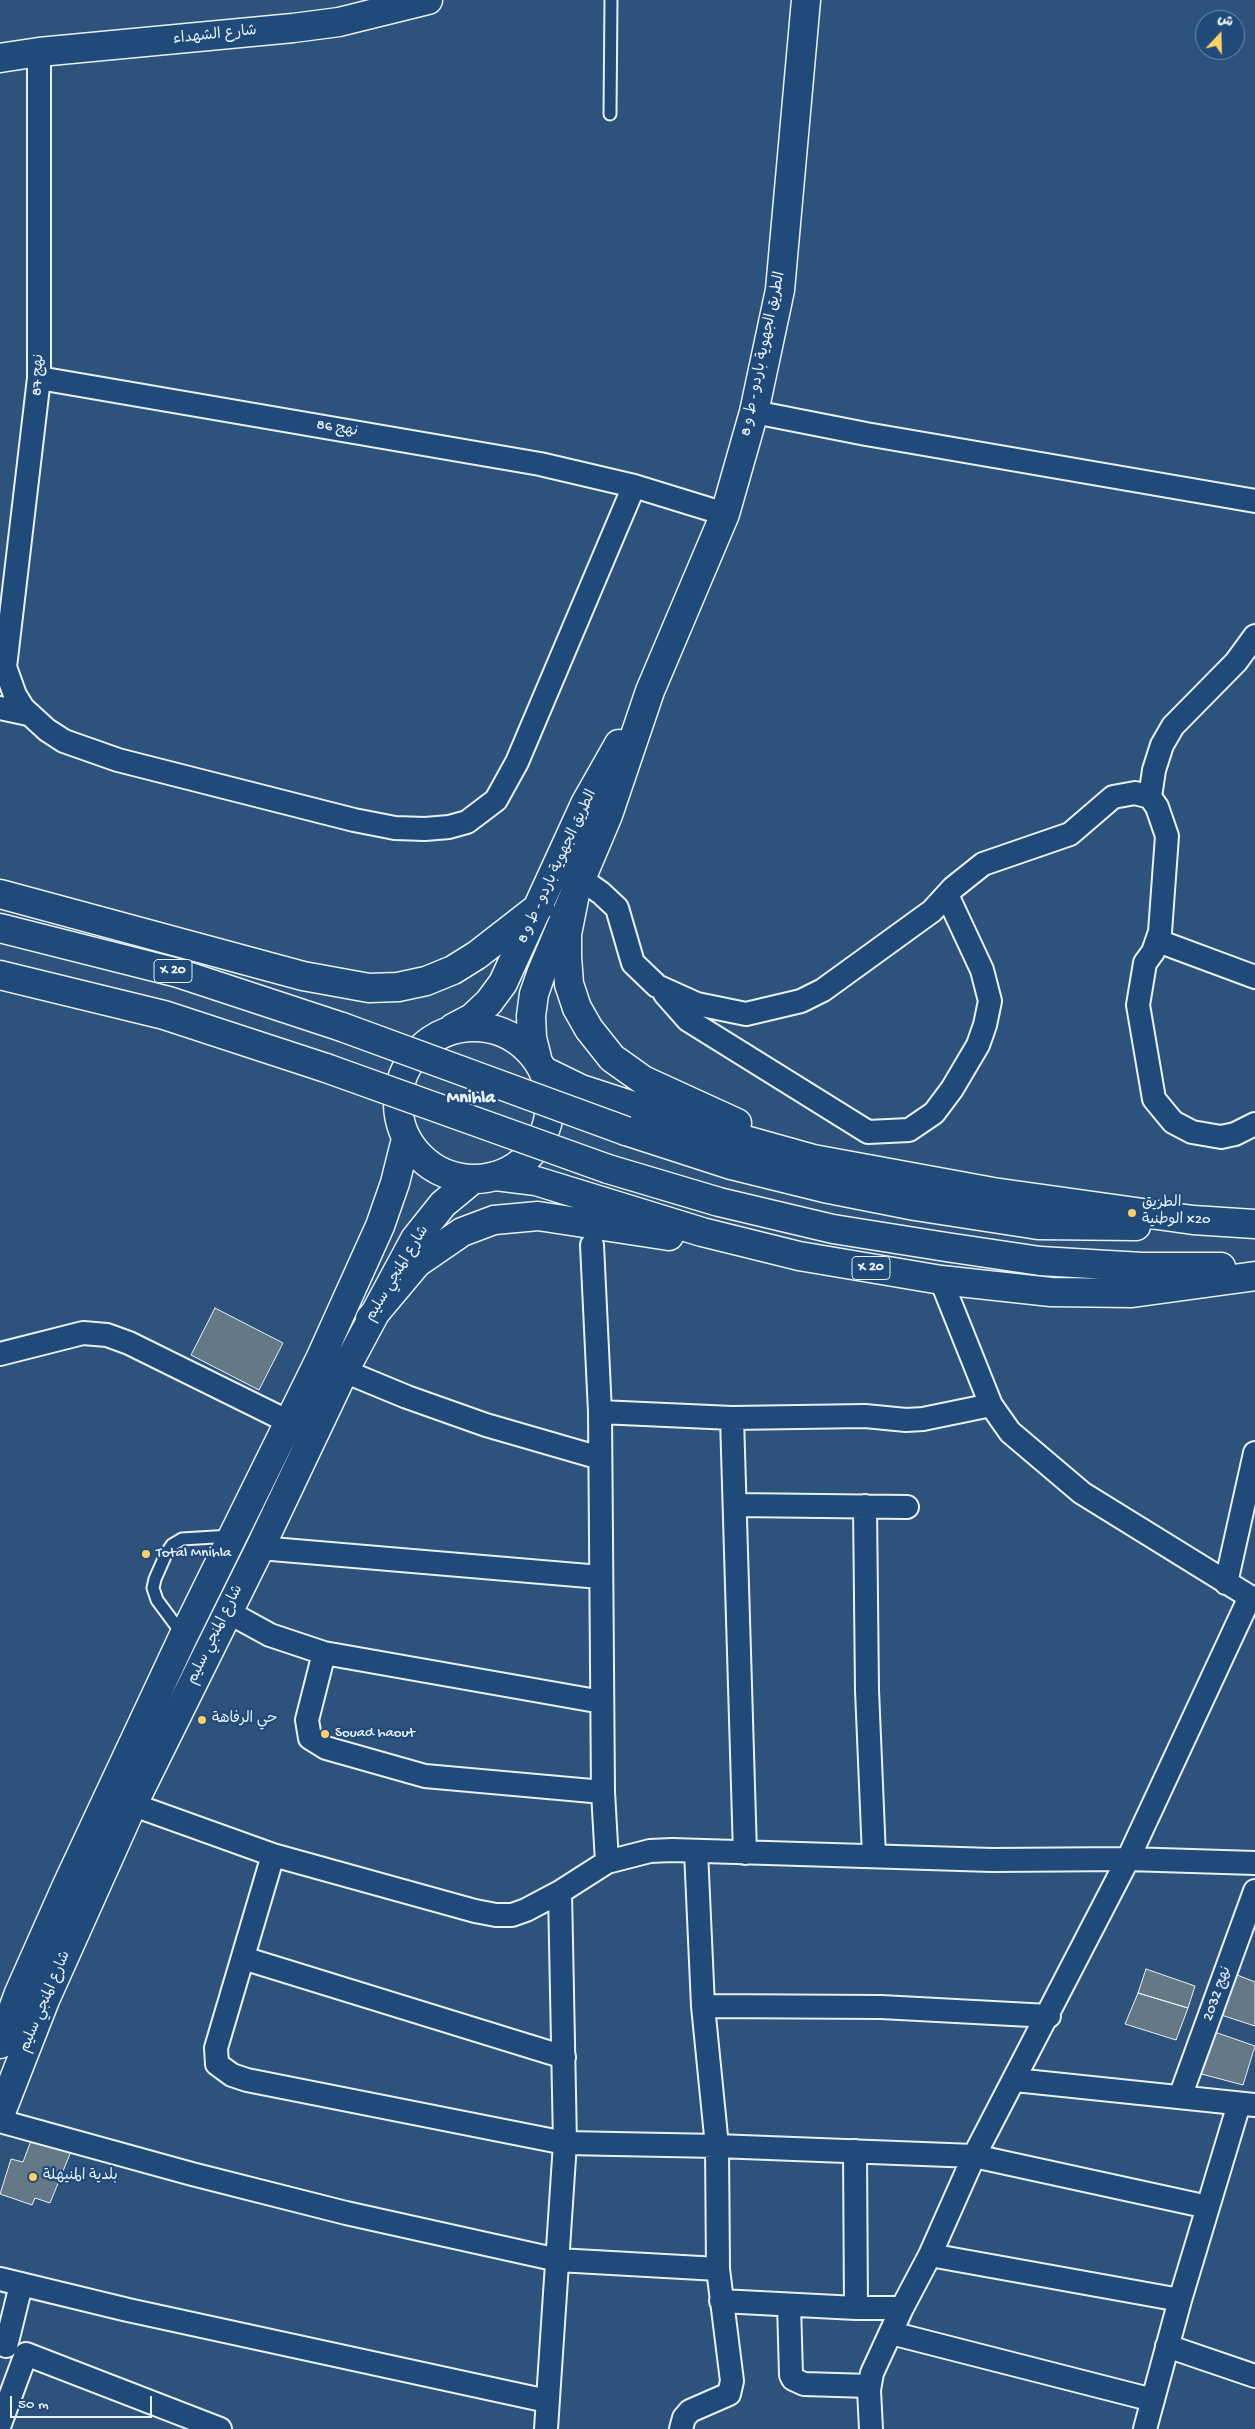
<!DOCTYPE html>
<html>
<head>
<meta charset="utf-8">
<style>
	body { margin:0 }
	#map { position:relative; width:1255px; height:2429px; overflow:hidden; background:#2d537c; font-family:"Gochi Hand","Playpen Sans Arabic",sans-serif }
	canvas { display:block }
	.north { position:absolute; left:1195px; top:10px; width:50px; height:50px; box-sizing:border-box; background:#1f4a7a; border:1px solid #6f8dac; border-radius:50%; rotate:21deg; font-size:14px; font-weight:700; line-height:20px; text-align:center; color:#e8f1f8 }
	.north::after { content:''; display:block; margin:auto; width:18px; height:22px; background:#ffd166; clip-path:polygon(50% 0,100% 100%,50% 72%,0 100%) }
	.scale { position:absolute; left:10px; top:2396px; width:142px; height:22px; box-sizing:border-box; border:2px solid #e8f1f8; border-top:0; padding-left:6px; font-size:15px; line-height:18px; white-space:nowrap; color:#e8f1f8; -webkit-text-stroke:4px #1f4a7a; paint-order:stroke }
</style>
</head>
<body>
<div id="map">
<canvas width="1255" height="2429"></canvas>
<div class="north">ش</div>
<div class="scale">50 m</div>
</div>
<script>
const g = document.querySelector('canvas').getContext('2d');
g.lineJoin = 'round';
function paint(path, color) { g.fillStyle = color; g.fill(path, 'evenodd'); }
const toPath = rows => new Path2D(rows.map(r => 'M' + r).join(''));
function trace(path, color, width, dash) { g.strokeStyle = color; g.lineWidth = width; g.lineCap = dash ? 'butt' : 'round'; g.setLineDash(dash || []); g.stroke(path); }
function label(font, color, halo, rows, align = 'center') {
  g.font = font + ' "Gochi Hand","Playpen Sans Arabic",sans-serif'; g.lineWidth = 4.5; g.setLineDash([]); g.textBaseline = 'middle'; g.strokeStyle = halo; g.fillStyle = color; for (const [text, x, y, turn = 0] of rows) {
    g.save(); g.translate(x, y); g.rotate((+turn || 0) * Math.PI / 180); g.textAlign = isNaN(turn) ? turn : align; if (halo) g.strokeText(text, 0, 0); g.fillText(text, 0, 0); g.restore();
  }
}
const building = toPath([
	[215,1308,283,1343,259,1390,191,1355,215,1308],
	[1146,1969,1195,1986,1188,2008,1138,1993,1146,1969],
	[1232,1973,1255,1982,1255,2026,1218,2014,1232,1973],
	[1138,1993,1188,2008,1176,2040,1125,2024,1138,1993],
	[1209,2030,1255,2046,1243,2085,1194,2072,1209,2030],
	[32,2138,72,2149,50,2203,35,2198,32,2205,0,2194,11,2159,23,2162,32,2138]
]);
const lane = toPath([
	[610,114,611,0],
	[183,1635,157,1600,153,1588,155,1579,166,1554,172,1545,182,1539,231,1536]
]);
const street = toPath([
	[39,52,39,378,5,667,15,695,23,708,47,730,64,741,118,760,354,820,395,828,425,829,449,827,467,822,496,800,517,762,634,486],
	[39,378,540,464,634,486,725,514],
	[754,412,866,434,1255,501],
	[1255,636,1236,662,1173,726,1162,745,1154,770,1150,797,1157,807,1167,836,1160,932,1153,952,1145,963,1138,1005,1154,1099,1173,1122,1192,1132,1221,1137,1235,1134,1255,1124],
	[0,708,28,714],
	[581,879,601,893,617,908,633,963,657,986,697,1004,746,1014,801,1001,823,990,932,911,953,888,983,864,1070,834,1113,797,1135,793,1150,797],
	[1158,941,1255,977],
	[665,994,688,1020,868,1132,909,1130,934,1113,952,1089,978,1045,985,1025,990,1001,982,970,947,895],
	[592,1245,600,1412,603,1792,607,1862],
	[941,1280,991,1405,1010,1432,1082,1493,1255,1600],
	[0,1354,83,1333,107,1335,129,1343,289,1422],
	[344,1371,407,1397,486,1425,600,1458],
	[600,1412,732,1418,865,1416,906,1420,923,1419,991,1405],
	[732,1418,745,1853],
	[736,1505,907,1507],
	[865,1506,867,1690,874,1856],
	[260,1548,600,1577],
	[1226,1583,1255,1453],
	[228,1612,270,1635,324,1653,602,1702],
	[324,1653,307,1720,310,1738,326,1748,425,1776,603,1792],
	[117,1799,273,1855,475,1911,496,1915,512,1915,526,1910,560,1892,607,1862,650,1851,672,1850,992,1860,1128,1859,1255,1863],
	[273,1855,216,2048,217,2064,232,2075,247,2080,565,2143,717,2146,974,2156,1208,2207],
	[243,1958,564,2057],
	[703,2006,881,2007,1049,2016],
	[1015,2080,1255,2105],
	[1180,2097,1255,1891],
	[0,2121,192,2174,346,2213,558,2260,718,2269],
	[855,2151,856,2308],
	[930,2255,1180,2300],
	[0,2279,128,2310,547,2401],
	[721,2301,856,2308,902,2308],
	[789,2305,791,2375,793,2379,804,2384,869,2386],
	[891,2333,1153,2400],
	[6,2346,21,2285],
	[1167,2346,1255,2376],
	[0,2424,26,2354,220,2429],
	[546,2429,565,2143,560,1892],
	[681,2429,684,2418,690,2411,729,2394,732,2381,718,2269,717,2146,703,2006,696,1851],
	[871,2429,869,2390,872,2373,902,2308,930,2255,974,2156,1128,1859,1250,1597],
	[1145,2429,1180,2300,1239,2104]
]);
const secondary = toPath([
	[0,58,39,52,293,28,339,22,428,0],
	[0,894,303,976,369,988,398,987,426,981,453,970,477,955,540,906],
	'398 1103a76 76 0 1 1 152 0a76 76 0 1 1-152 0Z',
	[453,1028,472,1018,489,1002,503,983,585,804,619,744],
	[537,1058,532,1038,531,1016,534,994,541,974,608,815,650,691,725,514,754,412,780,290,806,0],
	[0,2044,19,1993,67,1885,183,1637,320,1359,380,1226,395,1183,406,1139],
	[0,2115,45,2000,132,1806,260,1548,344,1371,415,1239,443,1204,472,1180]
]);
const highway = toPath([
	[576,889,567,934,567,957,569,984,577,1008,589,1029,612,1058,643,1080,737,1123],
	[0,928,178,973,342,1027],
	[0,975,164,1015,326,1068],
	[544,1071,581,1089,695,1126,813,1159,993,1192,1193,1220,1255,1224],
	[626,1131,731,1165,824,1188,915,1206,1038,1225,1136,1226],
	[608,1169,719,1202,833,1229,946,1247,1040,1261,1142,1267,1221,1267],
	[496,1176,536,1181,702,1232,799,1256,941,1280,1051,1292,1132,1293,1255,1276],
	[370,1319,417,1263,462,1232,494,1220,538,1216,669,1236]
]);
const highwayBridge = toPath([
	[342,1027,626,1131],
	[326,1068,608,1169]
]);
const markers = [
	[1132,1213,5,"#ffd166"],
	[146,1554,5,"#ffd166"],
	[202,1720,5,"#ffd166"],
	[325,1734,5,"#ffd166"],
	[33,2177,5,"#ffd166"]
];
const shields = [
	[173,971,38],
	[871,1268,38]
];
const shieldNames = [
	["X 20",173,971],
	["X 20",871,1268]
];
const streetNames = [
	["شارع الشهداء",215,36,-6],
	["الطريق الجهوية باردو - ط و 8",764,354,-78],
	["نهج 87",39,375,-87],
	["نهج 86",337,429,10],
	["الطريق الجهوية باردو - ط و 8",558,867,-65],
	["شارع المنجي سليم",398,1274,-59],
	["شارع المنجي سليم",216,1635,-64],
	["نهج 2032",1218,1994,-70],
	["شارع المنجي سليم",46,2002,-67]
];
const poiNames = [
	["الطريق",1142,1204],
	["الوطنية x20",1142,1221],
	["Total Mnihla",156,1554],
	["حي الرفاهة",212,1720],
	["Souad haout",335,1734],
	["بلدية المنيهلة",43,2177]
];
const quarterNames = [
	["Mnihla",471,1099]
];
paint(building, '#657886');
trace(building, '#e8f1f8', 1);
trace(lane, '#e8f1f8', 15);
trace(street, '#e8f1f8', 26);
trace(secondary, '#e8f1f8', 31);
trace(highway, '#e8f1f8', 31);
trace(lane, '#1f4a7a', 11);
trace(street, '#1f4a7a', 22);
trace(secondary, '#1f4a7a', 28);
trace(highway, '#1f4a7a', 28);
trace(highwayBridge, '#e8f1f8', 31, []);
trace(highwayBridge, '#1f4a7a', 28);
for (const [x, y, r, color] of markers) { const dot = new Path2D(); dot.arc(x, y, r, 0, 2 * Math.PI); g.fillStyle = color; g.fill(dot); trace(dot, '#1f4a7a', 2); }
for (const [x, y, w] of shields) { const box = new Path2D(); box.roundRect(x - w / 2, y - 11.5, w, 23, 4); g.fillStyle = '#1f4a7a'; g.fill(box); trace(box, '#e8f1f8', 1); }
label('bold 14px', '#e8f1f8', null, shieldNames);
label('15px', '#e8f1f8', '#1f4a7a', streetNames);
label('15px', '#e8f1f8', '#1f4a7a', poiNames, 'left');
label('bold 18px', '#e8f1f8', '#1f4a7a', quarterNames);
</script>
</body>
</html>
